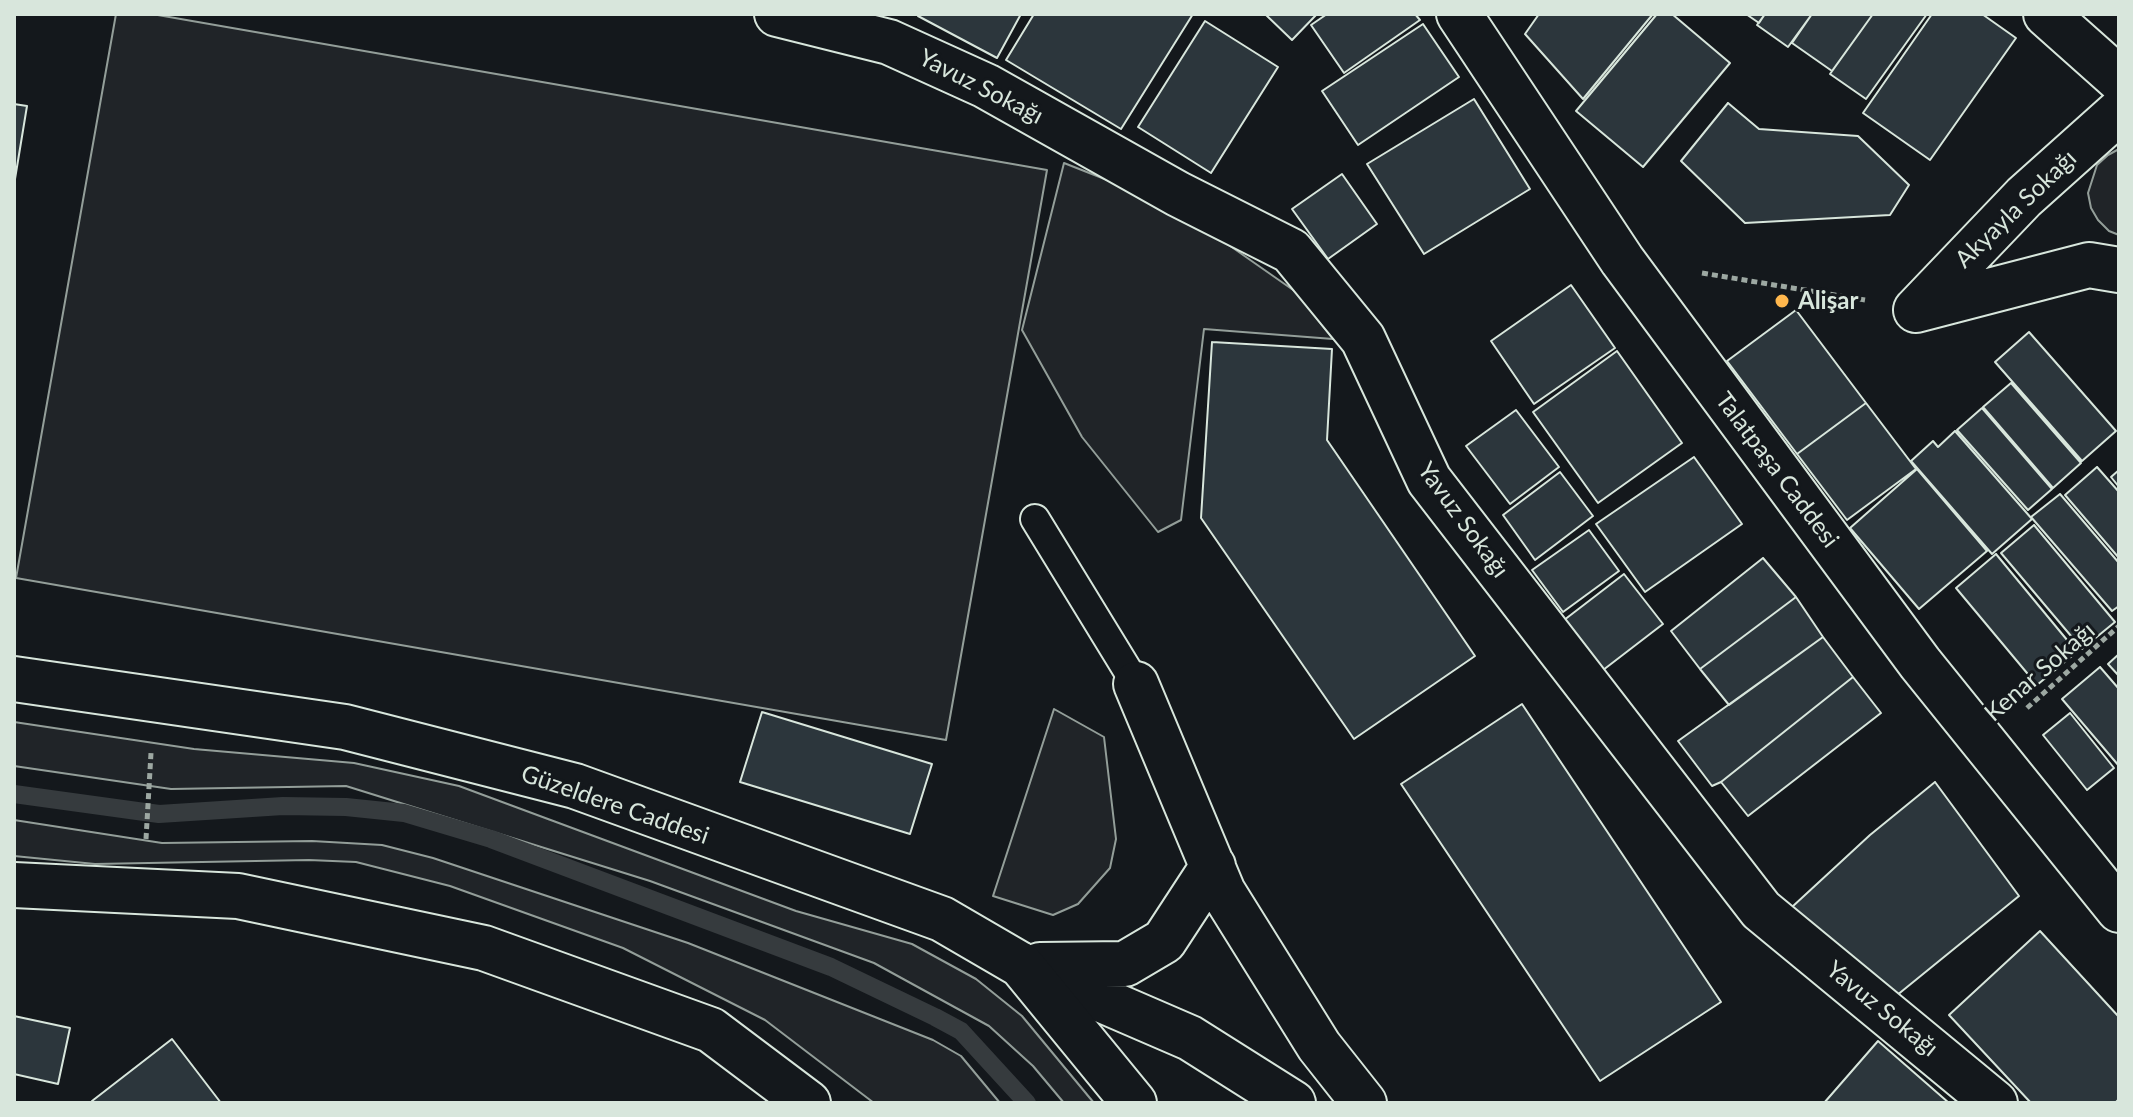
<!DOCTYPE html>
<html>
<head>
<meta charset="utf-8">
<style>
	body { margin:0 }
	#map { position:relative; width:2133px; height:1117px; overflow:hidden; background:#14181c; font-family:Lato,sans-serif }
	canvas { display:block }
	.frame { position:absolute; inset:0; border:16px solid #d8e6dc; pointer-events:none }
</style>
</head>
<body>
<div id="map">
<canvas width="2133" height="1117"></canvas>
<div class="frame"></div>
</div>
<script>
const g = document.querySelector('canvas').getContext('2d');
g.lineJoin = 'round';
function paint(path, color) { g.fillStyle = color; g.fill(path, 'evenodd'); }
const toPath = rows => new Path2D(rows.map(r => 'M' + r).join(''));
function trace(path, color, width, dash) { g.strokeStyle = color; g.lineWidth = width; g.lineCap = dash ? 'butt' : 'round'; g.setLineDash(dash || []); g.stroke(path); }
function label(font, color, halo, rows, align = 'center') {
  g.font = font + ' Lato,sans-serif'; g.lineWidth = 6; g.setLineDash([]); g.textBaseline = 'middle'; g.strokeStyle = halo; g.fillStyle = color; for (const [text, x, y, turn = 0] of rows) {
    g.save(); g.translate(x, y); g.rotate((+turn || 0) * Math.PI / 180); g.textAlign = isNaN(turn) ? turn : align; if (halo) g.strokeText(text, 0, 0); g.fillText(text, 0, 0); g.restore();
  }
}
const green = toPath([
	[116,14,152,14,1047,170,946,740,16,578,116,14],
	[2119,149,2119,235,2109,231,2098,220,2091,208,2088,193,2097,165,2108,155,2119,149],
	[1064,163,1173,206,1296,292,1333,339,1204,329,1181,520,1158,532,1082,437,1022,330,1064,163],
	[1054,709,1104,737,1116,839,1110,868,1078,904,1053,915,993,896,1054,709],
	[14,722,194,749,354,763,459,786,796,911,912,944,976,979,1022,1016,1094,1103,1064,1103,1033,1066,989,1026,874,963,650,881,346,786,171,789,14,766,14,722],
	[14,820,162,843,312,841,382,845,433,858,688,943,933,1040,961,1056,1000,1103,874,1103,765,1020,623,948,450,886,356,862,309,860,95,864,14,856,14,820]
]);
const stream = toPath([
	[14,794,159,814,283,806,346,807,404,813,491,839,831,967,935,1017,961,1031,1027,1103]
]);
const building = toPath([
	[919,14,1021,14,997,58,918,16,919,14],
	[1034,14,1193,14,1121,129,1006,60,1034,14],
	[1265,14,1317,14,1292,40,1265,14],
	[1327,14,1415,14,1420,20,1344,73,1311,25,1327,14],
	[1539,14,1653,14,1583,99,1525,34,1539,14],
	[1657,14,1672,14,1730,63,1643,167,1576,111,1657,14],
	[1746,14,1765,14,1759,23,1746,14],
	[1765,14,1812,14,1788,47,1757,25,1765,14],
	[1812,14,1873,14,1832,71,1792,43,1812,14],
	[1873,14,1927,14,1866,99,1830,74,1873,14],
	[1932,14,1982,14,2016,38,1930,160,1863,113,1932,14],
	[1205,21,1278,67,1211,173,1138,127,1205,21],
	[1423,24,1459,77,1358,145,1322,91,1423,24],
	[1474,99,1530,189,1424,254,1367,164,1474,99],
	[1728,103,1759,129,1858,136,1909,185,1890,215,1745,223,1681,161,1728,103],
	[14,104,27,106,14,185,14,104],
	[1342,174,1377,224,1328,259,1292,209,1342,174],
	[1571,285,1615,348,1534,404,1491,341,1571,285],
	[1796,310,1866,403,1797,454,1727,361,1796,310],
	[2029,332,2116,431,2082,461,1995,362,2029,332],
	[1212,342,1332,349,1327,440,1475,656,1354,739,1201,518,1212,342],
	[1617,351,1682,443,1598,503,1533,412,1617,351],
	[2011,383,2081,463,2053,488,1983,407,2011,383],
	[1866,403,1916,469,1847,520,1797,454,1866,403],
	[1982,408,2052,489,2028,510,1957,430,1982,408],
	[1516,410,1559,467,1510,504,1466,446,1516,410],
	[1955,431,2032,519,1992,554,1911,461,1933,441,1938,447,1955,431],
	[1694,457,1742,524,1645,592,1596,524,1694,457],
	[2097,467,2119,492,2119,558,2065,495,2097,467],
	[1917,469,1987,551,1919,609,1850,528,1917,469],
	[2119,470,2119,487,2111,477,2119,470],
	[1560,472,1593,516,1535,560,1503,515,1560,472],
	[2060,494,2119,563,2119,606,2112,611,2031,517,2060,494],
	[2034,525,2115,622,2082,649,2001,553,2034,525],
	[1589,530,1619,571,1563,612,1532,570,1589,530],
	[1996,554,2077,652,2037,685,1956,588,1996,554],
	[1763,558,1796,597,1700,669,1671,631,1763,558],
	[1624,574,1663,624,1594,677,1555,627,1624,574],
	[1796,597,1823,637,1729,705,1700,669,1796,597],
	[1823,637,1853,677,1721,782,1712,786,1678,741,1823,637],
	[2119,654,2119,676,2108,664,2119,654],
	[2100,667,2119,689,2119,766,2062,699,2100,667],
	[1853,677,1881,713,1748,816,1721,782,1853,677],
	[1522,704,1721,1002,1600,1081,1401,784,1522,704],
	[762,712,932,764,910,834,740,782,762,712],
	[2070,713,2114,768,2087,790,2043,735,2070,713],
	[1935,782,2019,896,1896,996,1792,907,1870,835,1935,782],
	[2040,931,2119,1017,2119,1099,2115,1103,2031,1103,1949,1015,2040,931],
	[14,1016,70,1028,58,1084,14,1074,14,1016],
	[172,1039,221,1103,94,1103,92,1101,172,1039],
	[1878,1041,1949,1103,1824,1103,1878,1041]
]);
const path = toPath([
	[1702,273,1865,300],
	[2027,708,2119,626],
	[146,839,151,753]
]);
const lane = toPath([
	[1035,519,1136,684]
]);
const street = toPath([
	[777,14,889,42,986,86,1178,194,1291,251,1363,339,1429,480,1761,910,1995,1103],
	[2046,14,2119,79],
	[1916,310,2024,197,2119,112],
	[1916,310,2089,265,2119,270],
	[1136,684,1223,892,1319,1046,1364,1103],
	[1021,965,1190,1038,1293,1103],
	[1040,965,1125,964,1164,941,1213,866]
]);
const secondary = toPath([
	[1459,14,1622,260,1920,663,2119,910],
	[14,679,345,727,575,786,942,919,1021,965,1134,1103],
	[14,885,238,896,484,948,711,1030,808,1103]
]);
const markers = [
	[1782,301,8,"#ffb74d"]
];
const streetNames = [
	["Yavuz Sokağı",981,87,27],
	["Akyayla Sokağı",2016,209,-44],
	["Talatpaşa Caddesi",1777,470,53],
	["Yavuz Sokağı",1463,520,54],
	["Kenar Sokağı",2040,672,-41],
	["Güzeldere Caddesi",615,805,19],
	["Yavuz Sokağı",1882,1009,39]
];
const poiNames = [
	["Alişar",1798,301]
];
paint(green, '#202428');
trace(green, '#939e99', 2);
trace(stream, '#363b3e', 18);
paint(building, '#2c363c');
trace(building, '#d8e6dc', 2);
trace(lane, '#d8e6dc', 32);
trace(street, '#d8e6dc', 48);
trace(secondary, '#d8e6dc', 48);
trace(path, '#9da8a2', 5, [6, 4]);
trace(lane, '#14181c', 28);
trace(street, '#14181c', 44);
trace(secondary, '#14181c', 44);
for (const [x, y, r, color] of markers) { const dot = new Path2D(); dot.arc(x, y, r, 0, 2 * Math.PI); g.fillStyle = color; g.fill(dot); trace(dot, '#14181c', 3); }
label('24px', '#d8e6dc', '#14181c', streetNames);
label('bold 24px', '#d8e6dc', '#14181c', poiNames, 'left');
</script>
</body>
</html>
